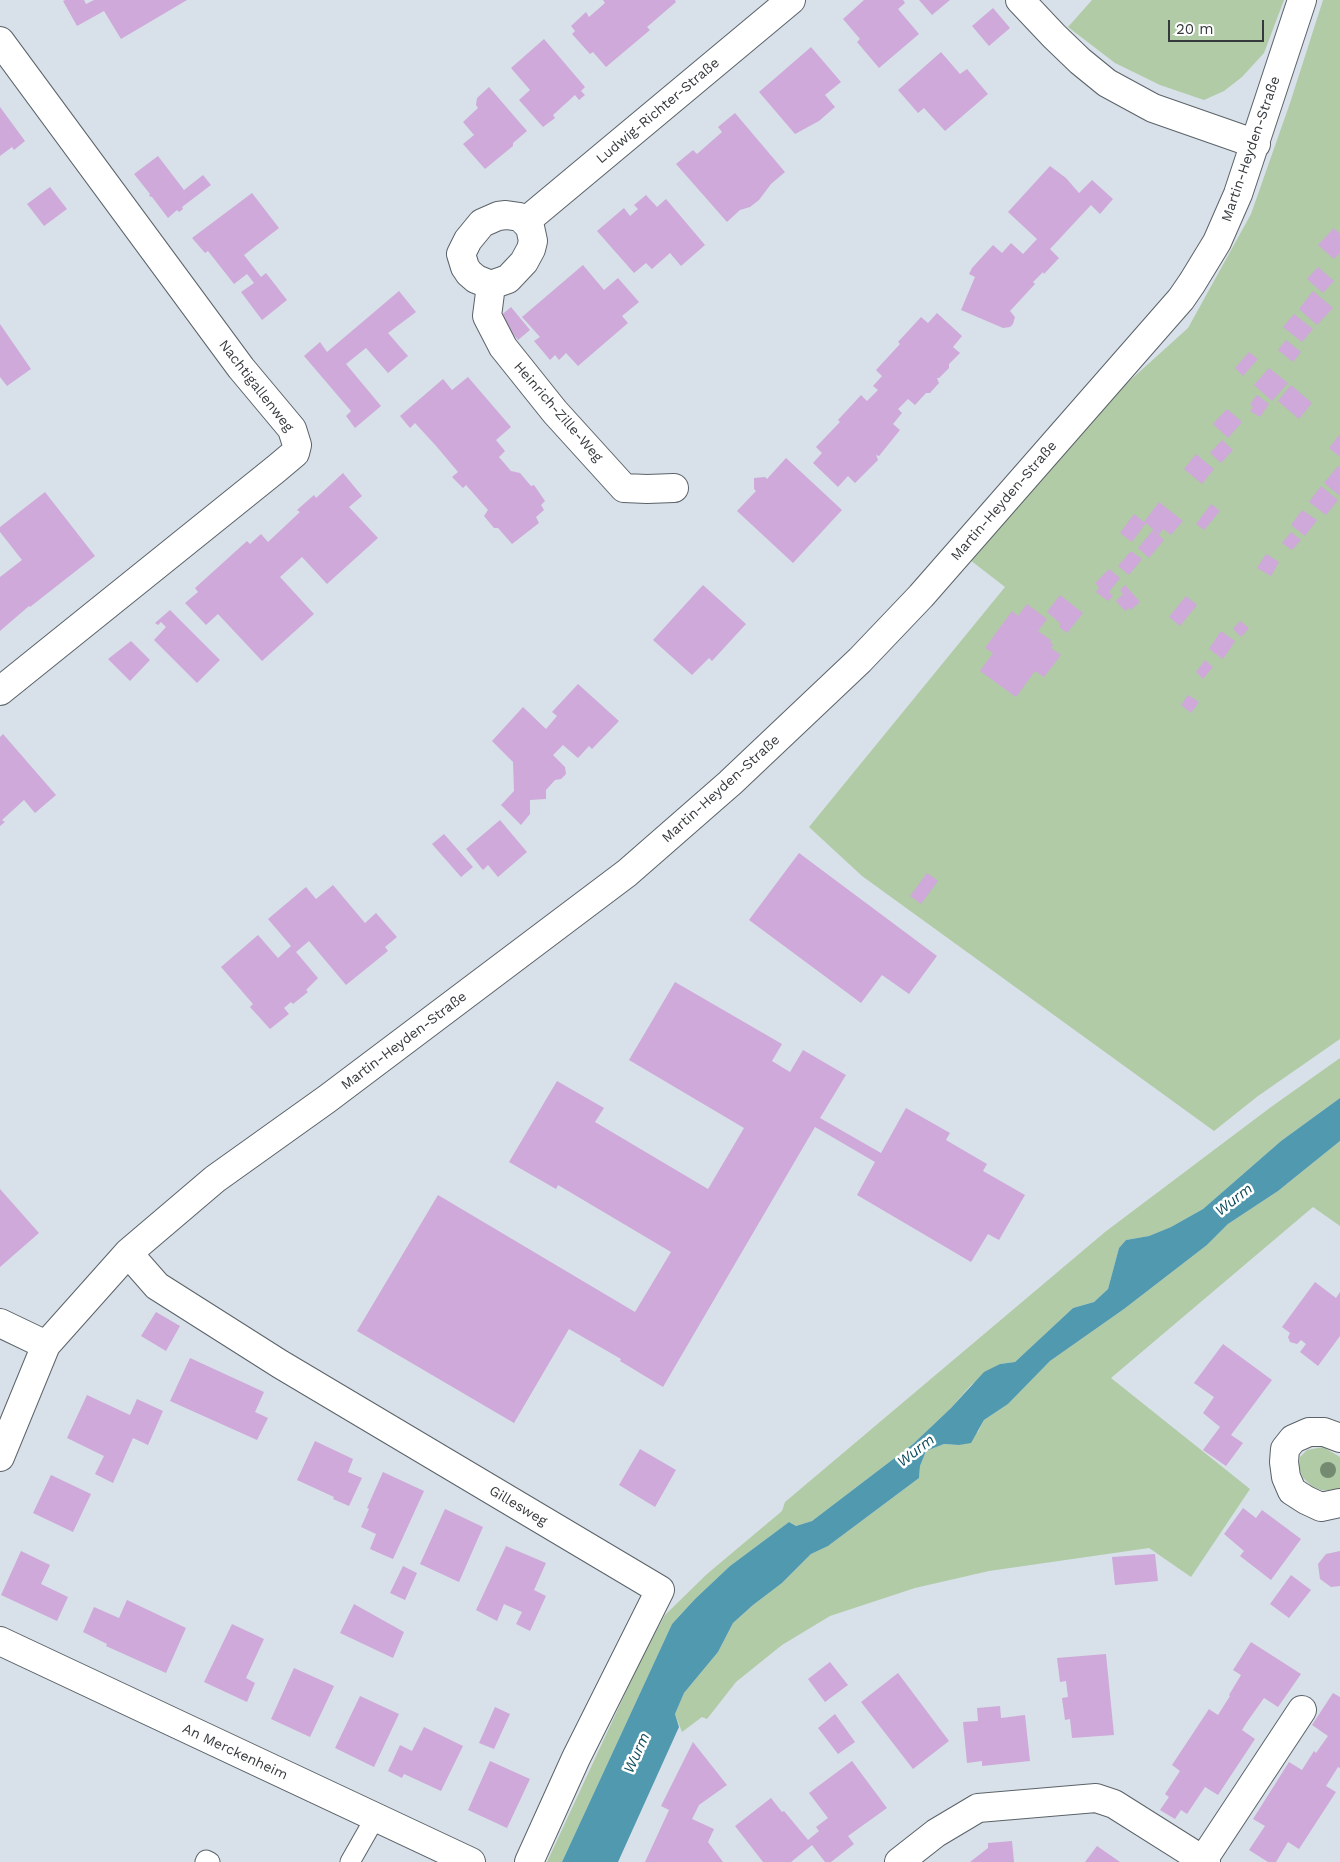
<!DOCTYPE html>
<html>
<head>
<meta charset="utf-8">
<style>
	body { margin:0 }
	#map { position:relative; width:1340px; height:1862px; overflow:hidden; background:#d8e1e9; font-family:"Work Sans",sans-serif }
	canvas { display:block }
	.scale { position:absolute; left:1168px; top:20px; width:96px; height:22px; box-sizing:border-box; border:2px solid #363a3c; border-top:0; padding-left:6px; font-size:15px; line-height:18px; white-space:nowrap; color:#363a3c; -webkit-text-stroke:4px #fff; paint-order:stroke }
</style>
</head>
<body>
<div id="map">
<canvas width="1340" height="1862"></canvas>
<div class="scale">20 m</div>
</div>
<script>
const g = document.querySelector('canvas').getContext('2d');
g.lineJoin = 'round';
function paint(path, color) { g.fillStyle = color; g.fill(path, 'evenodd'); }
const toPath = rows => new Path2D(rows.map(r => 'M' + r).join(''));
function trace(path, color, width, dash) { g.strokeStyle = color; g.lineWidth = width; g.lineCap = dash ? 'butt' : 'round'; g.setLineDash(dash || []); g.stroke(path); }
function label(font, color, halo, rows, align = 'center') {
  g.font = font + ' "Work Sans",sans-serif'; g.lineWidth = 5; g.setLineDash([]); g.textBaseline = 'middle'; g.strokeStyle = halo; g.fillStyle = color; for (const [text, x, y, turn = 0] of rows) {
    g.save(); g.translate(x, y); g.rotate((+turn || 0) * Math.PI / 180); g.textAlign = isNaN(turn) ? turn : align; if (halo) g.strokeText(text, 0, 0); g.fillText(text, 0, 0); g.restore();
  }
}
const green = toPath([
	[1092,0,1284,0,1264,53,1242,77,1224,91,1204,100,1160,85,1115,63,1068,27],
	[1323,0,1340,0,1340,1039,1258,1096,1214,1131,862,876,809,827,1005,587,970,560,1046,471,1126,384,1188,328,1251,214,1290,103],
	[1340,1058,1340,1098,1281,1141,1203,1209,1171,1227,1149,1236,1126,1240,1119,1248,1108,1289,1094,1302,1073,1308,1015,1362,1000,1364,971,1385,951,1408,913,1444,812,1521,796,1526,789,1522,730,1566,695,1599,672,1624,562,1862,547,1862,643,1655,665,1615,707,1574,782,1511,785,1502,1105,1232,1271,1107],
	[1340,1141,1340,1226,1313,1207,1111,1378,1250,1489,1191,1577,1149,1548,989,1571,915,1588,830,1616,782,1645,736,1682,707,1719,702,1717,682,1732,675,1714,684,1693,718,1652,733,1623,753,1605,782,1583,811,1554,828,1546,919,1478,920,1466,926,1451,944,1444,959,1445,978,1432,984,1420,1008,1404,1050,1361,1124,1309,1207,1245,1228,1224,1278,1191],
	[1323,1447,1340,1457,1340,1489,1331,1491,1321,1490,1313,1487,1303,1478,1299,1467,1300,1457,1307,1450]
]);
const water = toPath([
	[1340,1098,1340,1141,1278,1191,1228,1224,1207,1245,1124,1309,1050,1361,1008,1404,984,1420,971,1443,959,1445,944,1444,926,1451,920,1466,919,1478,828,1546,811,1554,782,1583,753,1605,733,1623,718,1652,684,1693,675,1714,679,1727,618,1862,562,1862,672,1624,695,1599,730,1566,789,1522,796,1526,812,1521,913,1444,951,1408,984,1372,1000,1364,1015,1362,1073,1308,1094,1302,1108,1289,1119,1248,1126,1240,1149,1236,1171,1227,1203,1209,1281,1141]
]);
const building = toPath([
	[65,0,84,0,86,4,94,0,187,0,121,39,104,11,77,26,63,1],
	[603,0,675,0,676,2,647,27,650,30,606,67,593,52,590,54,572,34,575,31,571,26,586,12,589,17,605,3],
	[864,0,903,0,905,3,898,9,919,34,879,68,857,42,860,39,843,19],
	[919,0,950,0,932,15],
	[993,8,1010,28,989,46,972,26],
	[544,39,585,87,581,91,585,95,579,100,575,95,553,115,555,118,543,127,519,100,530,90,511,68],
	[811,47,841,82,825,95,835,107,819,121,795,134,759,92],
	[941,52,960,74,967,69,988,94,945,131,924,108,918,113,898,90],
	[489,87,527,131,513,143,513,146,485,169,463,144,474,135,463,122,478,108,476,105,477,98],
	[0,107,25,141,14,150,12,147,0,156],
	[735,113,785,172,771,184,759,200,750,207,740,210,727,222,676,164,693,150,697,154,722,132,718,127],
	[158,156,184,190,203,175,211,185,182,207,183,209,179,212,177,210,168,218,152,197,149,196,150,194,134,174],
	[1050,166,1066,178,1079,193,1092,180,1113,199,1100,214,1091,205,1050,249,1059,258,1044,274,1043,272,1033,282,1035,284,1010,311,1015,317,1013,324,1010,327,1003,328,961,310,975,277,969,274,972,268,993,245,1002,253,1011,243,1023,254,1037,239,1008,212],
	[50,187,67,209,44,226,27,204],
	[252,193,279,228,244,255,261,277,266,273,287,300,262,320,241,292,254,283,247,274,234,284,208,251,205,253,192,238],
	[646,195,657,207,666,199,705,245,681,266,670,253,652,269,646,263,634,273,597,231,624,208,630,216,638,209,634,205],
	[1334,228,1340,234,1340,253,1334,259,1318,245],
	[583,265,604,290,618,278,639,302,622,316,628,323,578,366,566,353,559,360,555,355,550,360,534,341,540,337,522,317],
	[1318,267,1334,281,1323,293,1307,279],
	[399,291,416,312,388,333,408,356,388,373,366,348,346,364,381,406,355,428,346,416,351,411,304,356,320,342,327,352],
	[1313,291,1333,308,1317,325,1299,309],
	[511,307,530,330,518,340,499,317],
	[937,313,962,336,953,347,960,353,949,364,949,368,939,378,937,378,939,383,930,393,926,393,915,405,908,399,898,409,902,413,893,424,900,430,879,456,876,455,878,460,855,483,848,476,838,487,813,463,822,453,816,447,840,422,838,420,861,395,867,401,878,390,873,386,882,376,876,370,900,344,898,342,921,317,928,323],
	[1294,314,1313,329,1302,342,1283,327],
	[0,324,31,369,7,386,0,377],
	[1286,340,1301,352,1293,362,1278,350],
	[1249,352,1258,359,1243,376,1235,368],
	[1269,368,1288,383,1272,401,1254,385],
	[468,377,511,427,496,440,505,451,499,457,511,471,520,473,531,486,534,485,545,501,541,505,544,510,536,517,539,523,512,544,498,528,494,528,484,516,488,510,466,485,463,488,452,477,458,472,437,447,415,423,410,428,400,416,443,379,452,390],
	[1291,385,1312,403,1299,419,1278,401],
	[1257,395,1269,404,1260,417,1250,411,1253,407,1250,404],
	[1227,409,1242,422,1228,438,1213,424],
	[1340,434,1340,457,1329,448],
	[1222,440,1233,450,1221,463,1210,453],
	[1196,454,1214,469,1202,484,1184,469],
	[786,458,842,510,793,563,737,511,756,491,754,489,754,478,765,477,767,479],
	[1338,466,1340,468,1340,496,1324,483],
	[343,473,362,496,349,507,378,538,327,584,302,557,280,577,314,614,262,661,218,614,206,625,185,603,198,592,195,588,247,541,250,544,261,534,268,542,300,512,297,510,314,495,316,498],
	[1321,486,1338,500,1326,515,1309,502],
	[45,492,95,556,30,607,29,606,0,631,0,577,22,560,0,532,0,527],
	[1159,502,1183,521,1171,535,1163,529,1159,535,1146,523,1132,542,1120,533,1134,514,1144,522],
	[1211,504,1220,511,1204,530,1196,524],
	[1302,510,1317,520,1305,536,1291,525],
	[1153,530,1164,540,1149,558,1138,548],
	[1291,532,1301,540,1292,550,1282,543],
	[1131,551,1142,559,1129,575,1118,566],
	[1266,554,1279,562,1271,576,1257,568],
	[1109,569,1120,578,1109,592,1113,596,1108,601,1096,592,1099,587,1095,583],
	[703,585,746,624,712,661,709,658,692,675,653,640],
	[1125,585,1140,602,1131,610,1129,608,1125,611,1116,601,1123,594,1120,590],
	[1060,595,1083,613,1067,633,1059,627,1061,624,1047,612],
	[1186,596,1197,605,1180,626,1169,617],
	[1027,604,1047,619,1038,631,1051,640,1050,642,1053,645,1051,648,1061,655,1044,677,1035,671,1016,697,980,671,993,653,985,648,1012,611,1018,616],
	[170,610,220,660,197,683,154,640,166,627,161,622,158,625,155,623],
	[1240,621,1249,628,1241,637,1233,629],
	[1221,631,1235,641,1223,659,1209,649],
	[131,641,150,660,130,681,108,659],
	[1205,660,1213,667,1203,679,1196,672],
	[578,684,619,721,592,749,589,746,578,758,563,745,553,755,565,767,566,774,561,779,555,780,546,790,546,799,530,800,530,814,521,825,501,805,514,791,513,762,492,741,523,707,546,729,557,716,552,712],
	[1188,695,1199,702,1191,713,1181,705],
	[3,734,56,795,35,813,24,800,2,820,5,822,0,826,0,737],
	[500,820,527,852,498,877,488,865,483,870,466,849],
	[444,834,473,867,461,877,432,844],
	[799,853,937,956,909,994,882,975,861,1003,749,920],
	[927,873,938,881,921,904,910,896],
	[333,885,365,923,376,913,397,937,385,947,388,951,346,985,309,941,296,952,318,978,306,990,308,992,293,1004,291,1002,284,1008,289,1014,270,1029,250,1007,253,1004,221,967,258,935,278,958,291,946,268,919,306,887,316,899],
	[675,982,782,1044,772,1061,790,1072,803,1050,846,1075,820,1118,881,1153,906,1108,950,1133,946,1140,987,1164,983,1171,1025,1195,999,1240,988,1234,971,1262,857,1195,875,1162,815,1127,663,1387,620,1361,621,1359,569,1329,514,1423,357,1331,438,1195,635,1312,671,1252,558,1185,556,1189,509,1162,557,1081,604,1108,595,1122,708,1189,744,1128,629,1060],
	[0,1189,39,1233,0,1267],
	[1315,1282,1336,1298,1340,1292,1340,1336,1318,1366,1300,1352,1306,1344,1301,1340,1297,1344,1290,1342,1288,1337,1290,1333,1282,1327],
	[156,1312,180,1326,166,1351,141,1336],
	[1223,1344,1272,1380,1231,1435,1243,1443,1226,1466,1203,1450,1220,1427,1203,1413,1214,1397,1194,1383],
	[190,1358,264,1392,255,1412,268,1418,257,1440,170,1401],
	[87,1395,130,1415,137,1399,163,1411,148,1445,133,1438,113,1483,95,1474,104,1456,67,1438],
	[315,1441,353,1459,348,1472,362,1478,349,1506,333,1499,334,1497,297,1480],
	[640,1449,676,1470,655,1507,619,1485],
	[383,1472,424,1491,393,1559,370,1549,376,1534,361,1527,369,1509,367,1508],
	[51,1475,91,1494,73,1532,33,1513],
	[1243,1508,1256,1518,1262,1510,1301,1539,1271,1580,1240,1556,1244,1551,1224,1534],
	[445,1509,483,1527,459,1582,420,1564],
	[506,1546,546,1563,534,1590,546,1596,530,1631,516,1624,522,1612,504,1604,497,1621,476,1610],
	[21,1551,50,1565,41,1584,68,1597,57,1621,1,1595],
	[1340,1551,1340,1586,1331,1587,1320,1579,1318,1564,1326,1554],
	[1155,1554,1158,1581,1115,1585,1112,1557],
	[403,1566,417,1573,405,1600,390,1593],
	[1291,1575,1311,1590,1289,1618,1270,1604],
	[127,1600,186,1628,166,1673,106,1646,107,1644,83,1632,94,1607,119,1618],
	[354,1604,404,1632,393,1658,340,1633],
	[232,1624,264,1639,246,1678,255,1683,247,1702,204,1682],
	[1251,1642,1301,1674,1278,1707,1264,1698,1247,1722,1242,1730,1255,1739,1218,1795,1205,1787,1187,1814,1181,1810,1175,1819,1160,1810,1169,1797,1165,1794,1180,1771,1172,1765,1209,1709,1218,1715,1230,1696,1229,1695,1241,1675,1233,1670],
	[1106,1654,1114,1735,1072,1738,1070,1719,1065,1720,1062,1698,1068,1697,1066,1681,1060,1682,1057,1658],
	[830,1662,848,1685,825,1702,808,1679],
	[294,1668,334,1686,310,1737,271,1719],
	[898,1673,949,1741,913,1769,861,1702],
	[1333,1693,1340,1697,1340,1768,1338,1767,1326,1786,1336,1792,1299,1849,1288,1842,1276,1862,1268,1862,1249,1850,1265,1826,1253,1819,1289,1762,1302,1770,1314,1751,1316,1753,1328,1736,1312,1725],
	[360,1696,399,1714,374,1767,335,1748],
	[1000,1706,1001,1718,1025,1715,1030,1761,982,1766,982,1761,967,1763,963,1722,978,1721,977,1708],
	[495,1707,510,1714,494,1749,479,1743],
	[835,1714,855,1742,838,1754,818,1728],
	[424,1727,463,1746,441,1791,404,1774,402,1778,388,1771,400,1745,412,1751],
	[693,1742,727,1785,699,1805,692,1819,714,1829,708,1842,723,1862,645,1862,669,1810,661,1806],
	[490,1761,530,1779,507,1828,468,1810],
	[852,1761,887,1808,848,1836,854,1844,831,1862,825,1862,812,1845,791,1862,763,1862,735,1826,771,1798,782,1812,784,1811,808,1840,819,1831,816,1827,828,1818,809,1793],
	[1012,1841,1014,1862,970,1862,988,1848,988,1843],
	[1097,1846,1120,1862,1085,1862]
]);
const lane = toPath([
	[205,1862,206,1860,210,1862],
	[350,1862,375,1818]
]);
const street = toPath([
	[1020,0,1054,36,1080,61,1107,83,1153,108,1256,144],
	[0,41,241,368,292,429,297,445,295,453,276,469,0,691],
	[506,215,520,217,530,227,533,241,531,249,524,262,508,279,491,285,476,279,469,273,465,267,461,254,468,240,482,223,498,216,506,215],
	[526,221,791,0],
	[491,285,487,316,503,347,555,412,624,488,647,489,674,488],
	[128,1253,157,1286,280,1364,660,1590,576,1758,529,1862],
	[0,1323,46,1345],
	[1340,1438,1324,1432,1309,1432,1293,1439,1285,1449,1284,1462,1286,1477,1292,1491,1306,1500,1321,1507,1340,1503],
	[0,1457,46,1345,128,1253,215,1179,327,1099,627,873,730,783,860,660,921,596,1181,299,1192,283,1217,242,1238,194,1302,0],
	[0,1641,471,1862],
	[1203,1860,1302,1710],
	[899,1862,936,1833,978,1808,1096,1798,1114,1804,1206,1862]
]);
const trees = [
	[1328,1470]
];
const streetNames = [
	["Ludwig-Richter-Straße",658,111,-40],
	["Martin-Heyden-Straße",1251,149,-71],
	["Nachtigallenweg",256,386,52],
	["Heinrich-Zille-Weg",558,412,49],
	["Martin-Heyden-Straße",1004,501,-49],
	["Martin-Heyden-Straße",721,789,-42],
	["Martin-Heyden-Straße",404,1041,-37],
	["Gillesweg",518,1506,31],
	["An Merckenheim",235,1752,25]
];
const waterNames = [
	["Wurm",1234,1200,-38],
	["Wurm",916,1451,-38],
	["Wurm",637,1753,-66]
];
paint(green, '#b1cba6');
paint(water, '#5099af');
paint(building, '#cea9d9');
trace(lane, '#5b6369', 21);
trace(street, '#5b6369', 30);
trace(lane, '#fff', 19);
trace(street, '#fff', 28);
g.fillStyle = '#748b72';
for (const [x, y] of trees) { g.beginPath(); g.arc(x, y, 8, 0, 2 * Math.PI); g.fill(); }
label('14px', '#363a3c', '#fff', streetNames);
label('italic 15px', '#0d4d5d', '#fff', waterNames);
</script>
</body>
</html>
